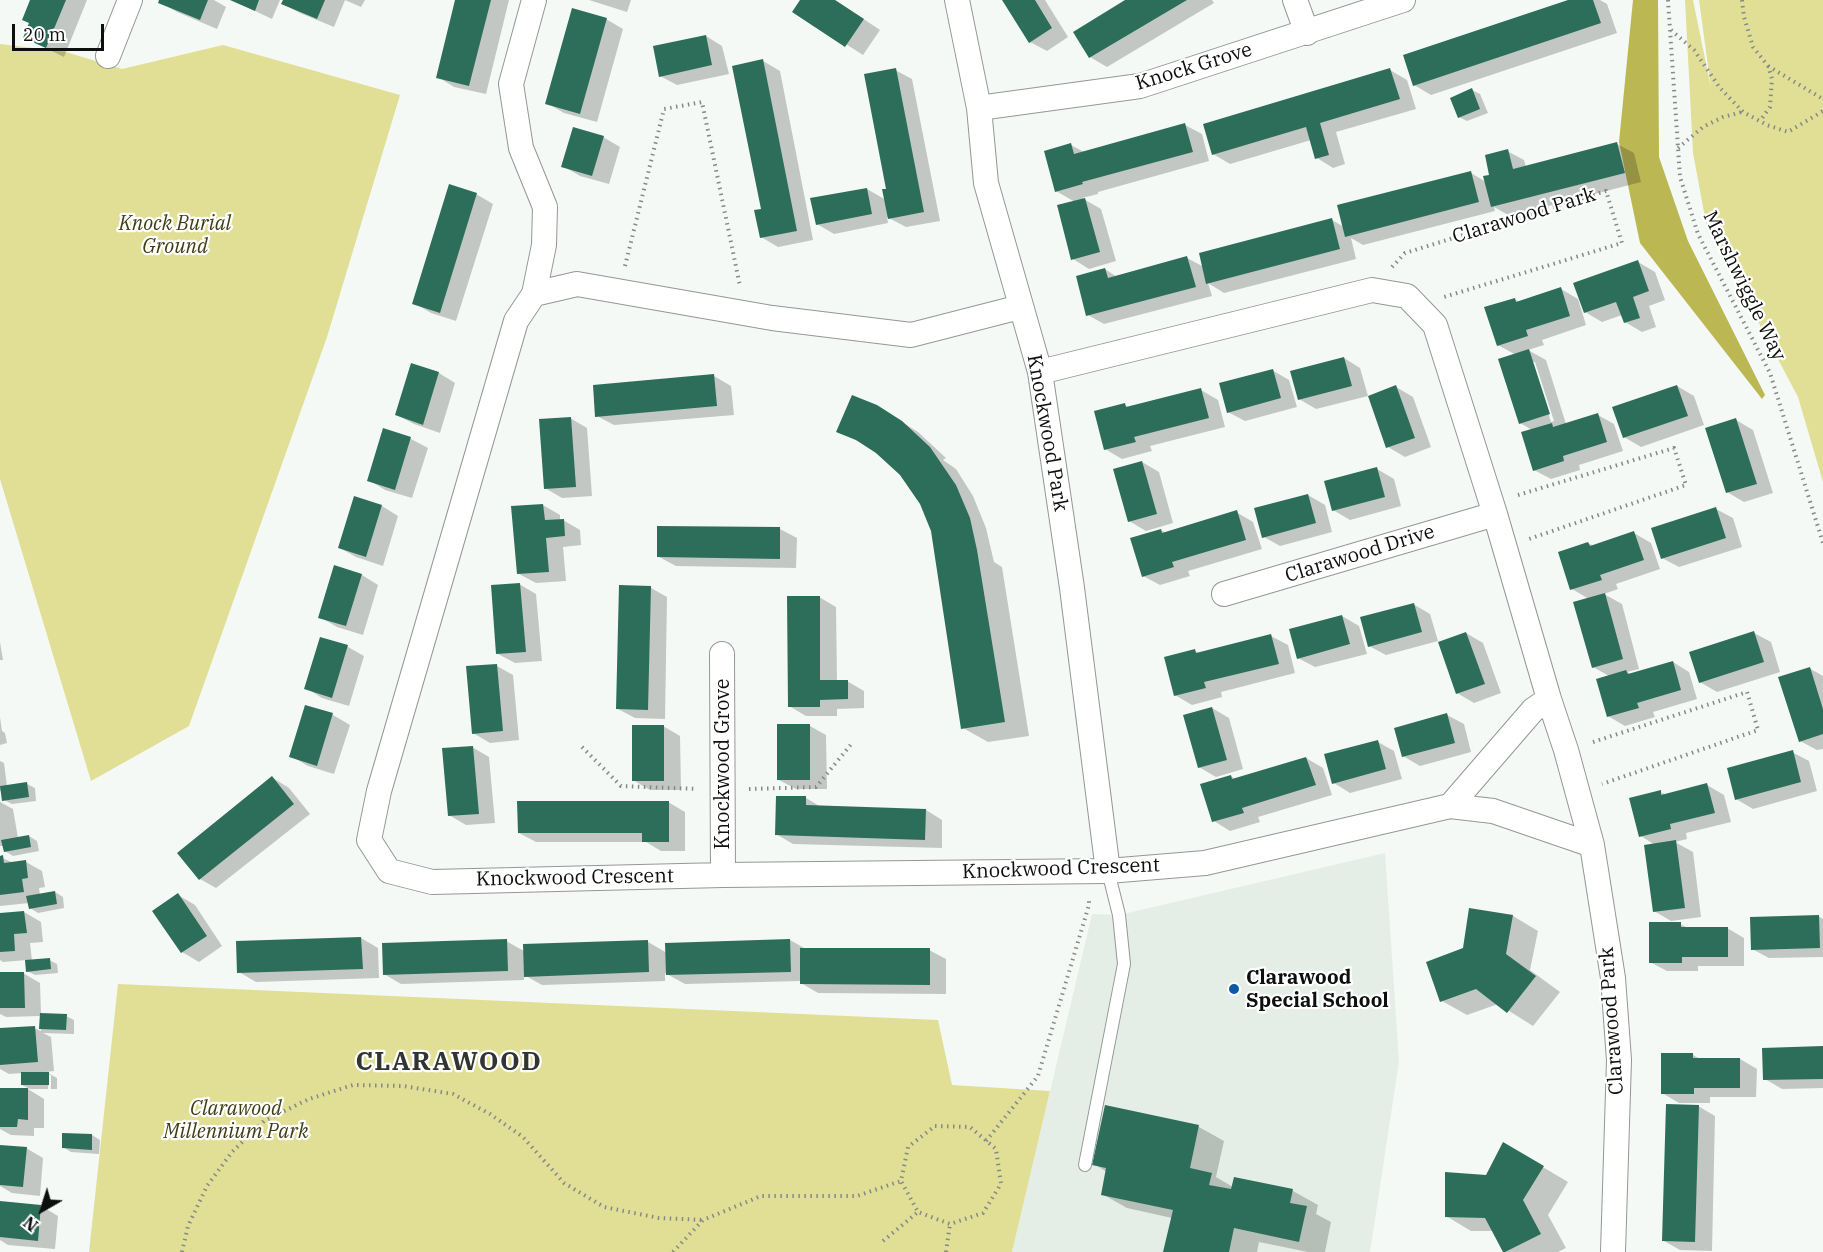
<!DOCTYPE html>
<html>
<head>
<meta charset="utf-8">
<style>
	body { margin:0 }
	#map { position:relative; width:1823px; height:1252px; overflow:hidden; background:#f4f9f5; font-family:"IBM Plex Serif",serif }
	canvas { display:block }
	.north { position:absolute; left:12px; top:1180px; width:60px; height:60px; -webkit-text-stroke:4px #fff; paint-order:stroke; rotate:219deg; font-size:16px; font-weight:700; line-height:24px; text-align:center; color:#0d0f0e }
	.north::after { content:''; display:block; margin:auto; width:21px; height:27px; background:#0d0f0e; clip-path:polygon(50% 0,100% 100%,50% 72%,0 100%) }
	.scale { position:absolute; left:12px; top:24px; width:92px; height:27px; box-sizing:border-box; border:3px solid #0d0f0e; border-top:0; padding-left:8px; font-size:18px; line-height:21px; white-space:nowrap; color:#0d0f0e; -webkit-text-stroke:4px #fff; paint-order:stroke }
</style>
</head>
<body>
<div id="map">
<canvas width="1823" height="1252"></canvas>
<div class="north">N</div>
<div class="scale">20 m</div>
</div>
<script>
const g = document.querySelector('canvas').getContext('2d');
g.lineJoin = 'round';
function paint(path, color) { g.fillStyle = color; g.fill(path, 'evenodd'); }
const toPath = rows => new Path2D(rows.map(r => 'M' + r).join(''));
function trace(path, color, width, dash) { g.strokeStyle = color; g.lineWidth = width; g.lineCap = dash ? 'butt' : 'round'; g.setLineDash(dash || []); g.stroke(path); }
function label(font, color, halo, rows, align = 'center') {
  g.font = font + ' "IBM Plex Serif",serif'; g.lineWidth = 4.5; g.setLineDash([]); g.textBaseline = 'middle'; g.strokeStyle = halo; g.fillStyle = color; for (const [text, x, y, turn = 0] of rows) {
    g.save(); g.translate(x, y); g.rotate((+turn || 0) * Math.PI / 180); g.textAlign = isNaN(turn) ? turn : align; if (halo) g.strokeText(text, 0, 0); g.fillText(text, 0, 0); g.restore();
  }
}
const built = toPath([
	[1385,853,1399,1062,1370,1252,1012,1252,1092,914,1119,915]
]);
const green = toPath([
	[1685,0,1693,0,1711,88,1699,0,1823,0,1823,482,1798,397,1706,223,1693,153],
	[0,44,66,52,122,69,223,45,400,95,327,337,189,726,91,781,0,479],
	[118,984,938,1020,952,1085,1050,1091,1012,1252,89,1252]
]);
const forest = toPath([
	[1633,0,1658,0,1659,157,1688,241,1765,395,1762,399,1640,243,1619,142]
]);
const shadow = toPath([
	[32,0,87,0,64,57,25,38,31,23],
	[161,0,214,0,226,7,217,29,177,12,160,2],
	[232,0,280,0,272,19],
	[285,0,365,0,361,7,345,0,334,27,300,13,283,4],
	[457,0,509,0,486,94,454,87,438,77],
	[589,0,631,0,627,12],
	[802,0,835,0,880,30,863,55,794,11],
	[1004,0,1045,0,1068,37,1047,51,1030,42],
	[1128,0,1212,0,1214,3,1107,67,1090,57,1075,32],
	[1573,0,1600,0,1607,4,1617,33,1431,95,1414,85],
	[606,19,623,29,597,122,564,113,547,103],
	[706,36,722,46,729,74,677,85,660,76],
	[763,61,780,71,813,240,778,247,761,237],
	[895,70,912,79,940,221,906,227,887,217,888,223,834,234,817,224,867,189,886,200,888,190],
	[1390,70,1407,80,1416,109,1336,132,1345,164,1333,168,1317,158,1311,140,1230,164,1213,154],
	[1472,90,1480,94,1488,113,1467,121,1459,117],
	[1185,125,1202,134,1209,161,1098,192,1098,194,1082,198,1101,209,1116,261,1089,269,1073,259,1075,202,1056,191,1071,145,1084,152],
	[603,137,620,147,609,184,580,176,563,166],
	[1617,144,1634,153,1641,182,1510,216,1494,207,1495,211,1363,245,1351,238,1356,259,1224,293,1208,283,1212,296,1104,324,1088,315,1105,269,1117,277,1187,258,1204,267,1332,220,1344,227,1471,173,1486,182,1507,151,1524,160,1526,167],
	[476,194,493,204,456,321,431,313,414,303],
	[1638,262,1655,272,1665,300,1649,306,1656,327,1642,332,1625,322,1622,315,1602,322,1585,312],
	[1561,289,1578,299,1586,325,1542,340,1544,345,1528,350,1546,360,1566,424,1598,415,1614,424,1623,451,1579,465,1580,470,1551,479,1534,470,1532,430,1520,423,1516,355,1498,345,1514,299,1520,302],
	[1532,362,1535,362,1554,421,1551,422],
	[1344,358,1360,368,1368,396,1316,409,1299,399],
	[412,365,439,373,455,383,440,433,414,424,397,415],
	[1272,370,1289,380,1297,407,1245,421,1228,412],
	[714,376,731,386,734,415,614,425,597,416],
	[1677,386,1694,396,1704,425,1641,447,1624,437],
	[1396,387,1413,397,1431,447,1405,457,1388,447],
	[1201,390,1218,400,1225,427,1150,446,1152,451,1122,459,1105,449,1125,405,1130,408],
	[894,417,918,432,946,458,943,460,956,469,973,496,986,528,994,562,1002,567,1029,736,988,742,963,728,933,530,921,503,901,474,869,447,838,431],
	[570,418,587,428,592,496,562,498,545,488],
	[1736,420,1753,430,1773,493,1744,502,1727,492],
	[384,430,411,439,428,448,412,498,385,490,369,480],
	[1142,462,1159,472,1173,523,1146,531,1129,521],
	[1377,469,1394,479,1401,506,1350,520,1333,510],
	[1308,495,1325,505,1332,532,1280,546,1264,537],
	[355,498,382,506,398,516,383,566,356,557,340,548],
	[543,505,560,515,560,521,563,520,580,530,581,545,563,547,566,581,536,583,519,574],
	[1716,509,1733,518,1742,547,1679,567,1662,558],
	[1236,512,1253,522,1262,549,1188,571,1190,576,1160,585,1143,576,1161,530,1166,533],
	[780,529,797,538,796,568,676,566,659,557],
	[1634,533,1651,543,1660,569,1616,584,1618,589,1604,594,1622,604,1639,669,1627,672,1631,674,1673,662,1689,672,1697,699,1653,712,1655,717,1625,726,1608,716,1609,676,1593,667,1589,599,1572,589,1588,543,1594,546],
	[335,567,362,575,378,585,363,635,337,627,320,617],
	[519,584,536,594,542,661,515,663,498,654],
	[651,588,667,597,665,719,635,718,618,709],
	[819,597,836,607,837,681,847,681,864,691,864,708,837,709,837,716,806,716,789,706],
	[1413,604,1430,614,1438,641,1386,655,1369,646],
	[1342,616,1359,626,1367,654,1315,667,1298,658],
	[1466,633,1483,643,1501,693,1474,703,1457,693],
	[1754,633,1771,642,1780,672,1717,692,1700,682],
	[1271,636,1288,645,1295,673,1221,692,1222,697,1192,705,1175,695,1195,651,1200,654],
	[321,639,348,647,364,656,349,706,322,698,306,688],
	[0,642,3,660,0,660],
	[497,666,513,675,519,740,490,743,473,733],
	[1809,668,1823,676,1823,749,1817,750,1800,741],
	[306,707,333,715,350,725,334,774,308,766,291,756],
	[1212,708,1229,718,1243,769,1216,777,1199,767],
	[1447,715,1464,724,1471,752,1420,766,1403,756],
	[0,717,2,731,5,733,7,743,0,745],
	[663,726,680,736,681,790,650,790,633,780],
	[810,726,826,735,827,789,796,789,779,780],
	[1378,742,1394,751,1402,779,1350,793,1334,783],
	[472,747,489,757,495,823,466,825,449,815],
	[1792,752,1809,761,1817,791,1753,809,1736,799],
	[1306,758,1323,768,1332,795,1258,817,1260,822,1230,831,1214,821,1231,776,1235,779],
	[0,761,4,763,7,786,27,784,35,788,36,801,12,804,4,800,2,791,0,791],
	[273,778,289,788,310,814,216,888,200,879],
	[1707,785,1724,795,1731,822,1686,833,1687,839,1675,842,1693,852,1701,917,1671,921,1654,911,1655,845,1641,836,1660,792,1667,795],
	[806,798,821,807,926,810,942,820,942,848,793,844,776,834],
	[0,802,13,809,18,838,29,836,37,841,39,851,13,856,5,851,4,846,0,846],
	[668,802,685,812,685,851,661,851,646,842,536,842,519,833],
	[0,857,14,863,26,862,42,871,45,887,39,888,40,895,55,892,63,897,64,908,38,913,30,908,29,903,0,906],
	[178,895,195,905,222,946,199,962,182,952],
	[1470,910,1513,916,1538,931,1530,970,1560,992,1533,1026,1498,1004,1467,1015,1442,1001,1465,949],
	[24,912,41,922,43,942,30,943,32,961,49,960,57,964,58,973,35,975,27,971,27,960,3,962,0,960,0,915],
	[1818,916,1823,919,1823,957,1769,958,1752,949],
	[1680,924,1688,928,1727,928,1744,938,1744,966,1698,966,1698,971,1667,971,1650,962],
	[361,938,378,948,379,978,256,982,239,972],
	[790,940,806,949,929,950,946,959,946,994,818,993,801,983,801,981,685,984,665,973,665,981,542,985,524,975,524,980,401,984,384,974,506,941,524,951,648,942,667,953,667,945],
	[0,973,23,973,40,983,41,1015,66,1016,74,1020,74,1034,43,1033,51,1037,54,1071,46,1072,57,1078,57,1089,51,1089,51,1075,48,1075,48,1089,30,1089,22,1085,22,1073,9,1074,0,1069,0,1030,34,1028,41,1031,41,1016,6,1017,0,1014],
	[1823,1048,1823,1088,1782,1089,1765,1079],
	[1693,1055,1700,1059,1740,1059,1757,1069,1756,1097,1710,1097,1710,1103,1679,1103,1662,1093],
	[0,1089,28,1089,44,1099,44,1128,34,1128,34,1136,11,1135,0,1129],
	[1698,1106,1715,1116,1712,1251,1680,1250,1664,1241],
	[1106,1107,1199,1127,1224,1141,1216,1177,1233,1187,1235,1179,1293,1191,1318,1205,1316,1214,1331,1222,1325,1252,1308,1252,1259,1242,1257,1252,1165,1252,1172,1218,1127,1208,1102,1194,1107,1172,1094,1164],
	[92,1135,100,1140,99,1154,71,1152,63,1147],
	[1504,1144,1568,1182,1548,1215,1566,1248,1558,1252,1504,1252,1494,1231,1471,1231,1446,1216,1487,1176],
	[0,1146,26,1148,43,1158,40,1196,12,1193,0,1186],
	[0,1203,41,1206,58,1216,55,1249,8,1245,0,1240]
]);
const building = toPath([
	[30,0,66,0,46,48,23,38,29,23,22,20],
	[159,0,208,0,200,20,158,3],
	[230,0,259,0,255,11],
	[283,0,325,0,317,19,281,4],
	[455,0,491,0,469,86,436,78],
	[800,0,835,0,864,19,845,47,792,12],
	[1002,0,1035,0,1052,28,1029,43],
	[1125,0,1187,0,1089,58,1073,32],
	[1568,0,1593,0,1601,23,1413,86,1403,55],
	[572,8,607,18,580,114,545,104],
	[706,35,712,65,659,77,653,46],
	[763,59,797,231,760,238,754,210,761,209,732,66],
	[896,68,924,212,888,219,882,189,886,189,864,74],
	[1390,68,1400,99,1320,123,1329,155,1315,159,1306,127,1212,155,1203,124],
	[1472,88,1480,109,1458,118,1450,98],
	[1185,123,1193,152,1082,182,1083,184,1055,192,1044,151,1071,143,1074,154],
	[573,127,604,136,592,176,561,167],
	[1617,142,1625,173,1491,207,1483,176,1489,175,1485,155,1508,149,1513,169],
	[1471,171,1479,202,1345,237,1337,205],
	[449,184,477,193,440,313,412,304],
	[867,188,872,214,816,225,810,198],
	[1085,198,1100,252,1071,260,1057,205],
	[1332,218,1340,249,1206,284,1199,253],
	[1187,256,1196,287,1086,316,1076,276,1105,268,1108,278],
	[1638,260,1649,291,1633,297,1640,318,1624,323,1616,302,1584,313,1573,283],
	[1561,287,1570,316,1526,330,1528,336,1497,346,1484,307,1515,298,1516,302],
	[1529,349,1550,414,1519,424,1498,359],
	[1344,357,1352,386,1298,400,1290,371],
	[411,363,439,372,423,425,395,415],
	[1273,369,1281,398,1227,413,1219,383],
	[714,374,717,406,595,417,593,385],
	[1396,385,1415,438,1386,448,1368,396],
	[1677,385,1688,416,1623,438,1612,407],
	[1201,388,1209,418,1134,437,1136,442,1104,450,1094,411,1125,403,1126,407],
	[852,395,877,405,902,421,930,447,956,485,970,518,977,550,1005,722,961,729,931,531,920,504,900,475,876,453,856,440,836,432],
	[1598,413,1607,442,1563,456,1564,461,1533,471,1521,432,1552,423,1553,427],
	[571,417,576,487,544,489,539,419],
	[1736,418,1757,484,1726,493,1705,428],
	[383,428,411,437,395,490,367,481],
	[1142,461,1157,514,1128,522,1113,469],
	[1377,467,1385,497,1332,511,1324,481],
	[1308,494,1316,523,1262,538,1254,508],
	[354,496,382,505,366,557,338,548],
	[543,504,545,520,564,519,565,536,546,538,549,572,517,574,511,506],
	[1716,507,1726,538,1661,559,1651,528],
	[1237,510,1246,540,1172,562,1174,567,1142,577,1130,538,1161,529,1162,533],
	[657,526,780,527,780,559,657,557],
	[1634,531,1644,560,1600,575,1602,580,1570,590,1558,552,1588,542,1590,546],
	[334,565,362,574,346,626,318,618],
	[520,583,526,652,496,654,491,585],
	[619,585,651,586,648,710,616,709],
	[1605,593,1623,659,1592,668,1573,602],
	[787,596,820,596,820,680,848,680,848,699,820,700,820,707,788,707],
	[1414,603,1422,632,1368,647,1360,617],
	[1342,615,1350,644,1297,659,1289,629],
	[1754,631,1764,662,1699,683,1689,652],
	[1466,632,1485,684,1456,694,1438,642],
	[1271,634,1279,664,1204,682,1206,688,1174,696,1164,657,1195,649,1196,653],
	[320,637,348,645,332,698,304,689],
	[1673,661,1681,690,1637,703,1639,708,1607,717,1596,679,1626,670,1628,674],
	[497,664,503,731,472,734,466,666],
	[1810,667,1823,709,1823,734,1799,742,1778,677],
	[305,705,333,713,317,766,289,757],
	[1212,707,1227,760,1198,768,1183,715],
	[1447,713,1455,743,1402,757,1394,728],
	[777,724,810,724,810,780,777,780],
	[632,725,664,725,664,781,632,781],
	[1378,740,1386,769,1332,784,1324,754],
	[473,746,479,814,448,816,442,748],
	[1793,750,1801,782,1735,800,1727,768],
	[1306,757,1316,785,1242,808,1244,813,1212,822,1200,784,1231,775,1232,779],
	[272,776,294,804,199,880,177,853],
	[27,782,29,797,2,801,0,786],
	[1707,783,1715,813,1670,824,1671,829,1639,837,1629,798,1661,790,1661,795],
	[776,796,806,796,806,805,926,809,925,840,775,835],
	[517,801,669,801,669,842,642,842,642,833,518,833],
	[29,835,31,847,4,852,1,840],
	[1676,840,1685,908,1653,912,1644,845],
	[3,855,4,863,26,860,28,878,22,879,24,892,0,895,0,856],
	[55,891,57,904,29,909,26,896],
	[178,893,207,936,181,953,152,911],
	[1469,908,1513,915,1506,954,1536,976,1507,1013,1476,989,1440,1002,1426,962,1463,948],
	[24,911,27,933,14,934,15,951,0,952,0,913],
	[1819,915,1820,948,1751,950,1750,917],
	[1649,922,1681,922,1681,927,1728,927,1728,957,1682,957,1682,963,1649,963],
	[361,937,363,969,237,973,236,941],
	[507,939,508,971,383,975,382,943],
	[790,939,791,972,666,975,665,943],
	[648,940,649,972,524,977,523,944],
	[800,948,930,948,930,985,800,984],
	[50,958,51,969,26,972,25,960],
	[0,972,24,972,25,1008,0,1008],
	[40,1013,67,1014,66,1030,39,1029],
	[35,1026,38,1062,0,1065,0,1028],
	[1823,1046,1823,1079,1763,1080,1762,1048],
	[1661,1053,1693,1053,1693,1058,1740,1058,1740,1088,1694,1088,1694,1094,1661,1094],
	[21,1072,49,1072,49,1085,21,1085],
	[0,1088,28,1088,28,1120,18,1119,17,1127,0,1127],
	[1666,1104,1699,1105,1695,1242,1662,1241],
	[1105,1105,1199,1125,1190,1168,1212,1173,1209,1185,1231,1189,1234,1177,1293,1189,1290,1203,1307,1206,1299,1242,1234,1228,1229,1252,1163,1252,1173,1210,1101,1195,1106,1168,1092,1165],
	[62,1133,92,1134,92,1150,62,1148],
	[1503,1142,1544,1166,1523,1200,1541,1234,1505,1252,1503,1252,1485,1218,1445,1217,1445,1172,1486,1175],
	[0,1145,27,1147,23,1187,0,1185],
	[0,1201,41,1205,38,1241,0,1237]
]);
const path = toPath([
	[1668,0,1680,177,1698,234,1770,373,1823,543],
	[1742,0,1744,17,1753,47,1768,66,1772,79,1770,107,1760,121],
	[1671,30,1694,50,1720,88,1743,112,1767,125,1788,132,1823,111],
	[1768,66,1823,99],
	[1678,148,1703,127,1723,117,1742,112],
	[625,266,664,109,702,102,740,286],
	[1392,267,1405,253,1606,191,1622,243,1444,297],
	[1518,495,1674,448,1686,485,1529,539],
	[1593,742,1747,692,1758,730,1602,784],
	[582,747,621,786,697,789],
	[749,789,816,787,853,742],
	[935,1126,970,1127,996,1149,1001,1184,983,1213,950,1224,918,1212,901,1181,908,1147,935,1126],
	[986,1141,1038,1076,1089,905,1089,897],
	[883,1241,918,1212],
	[182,1252,188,1226,207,1186,232,1152,264,1121,309,1099,353,1085,403,1086,453,1094,490,1114,523,1137,564,1183,604,1207,659,1218,703,1220],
	[673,1252,703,1220,761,1196,857,1196,901,1181],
	[946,1252,950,1224]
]);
const lane = toPath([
	[1085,1165,1124,964,1119,915,1108,871]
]);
const street = toPath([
	[534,0,511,84,521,148,545,207,544,245,534,294],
	[957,0,979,108,986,183,1040,372,1072,588,1108,871],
	[1295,0,1307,33],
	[108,56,130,0],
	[979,108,1140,86,1403,0],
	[1020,307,911,335,772,318,577,284,534,294,516,321,379,791,369,840,389,871,432,882,723,875,1108,871,1205,863,1450,806,1493,811,1592,845],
	[1040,372,1372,290,1407,296,1435,325,1495,514,1549,699,1566,750,1592,845,1613,978,1619,1060,1613,1252],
	[1224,594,1495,514],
	[722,654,723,875],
	[1450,806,1533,710,1549,699]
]);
const markers = [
	[1234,989,6,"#0f58a7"]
];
const streetNames = [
	["Knock Grove",1194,67,-17],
	["Clarawood Park",1524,216,-17],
	["Marshwiggle Way",1744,286,64],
	["Knockwood Park",1047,433,80],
	["Clarawood Drive",1360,554,-17],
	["Knockwood Grove",723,764,-90],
	["Knockwood Crescent",1061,869,-2],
	["Knockwood Crescent",575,878,-1],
	["Clarawood Park",1612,1021,-94]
];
const parkNames = [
	["Knock Burial",175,224],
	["Ground",175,247],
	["Clarawood",236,1109],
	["Millennium Park",236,1132]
];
const poiNames = [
	["Clarawood",1246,978],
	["Special School",1246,1001]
];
const districtNames = [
	["CLARAWOOD",449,1062]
];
paint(built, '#e4eee6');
paint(green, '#e0df95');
paint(forest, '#bbb854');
paint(shadow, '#0003');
paint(building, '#2d6e5a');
trace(lane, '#949895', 14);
trace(street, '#949895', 26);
trace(path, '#868a87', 4, [1.5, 4.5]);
trace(lane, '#fff', 12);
trace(street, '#fff', 24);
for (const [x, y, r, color] of markers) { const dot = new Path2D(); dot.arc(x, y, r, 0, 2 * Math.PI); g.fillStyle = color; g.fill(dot); trace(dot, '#fff', 2); }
label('20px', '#0d0f0e', '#fff', streetNames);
label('italic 20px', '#3f3d13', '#fff', parkNames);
label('bold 20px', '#0d0f0e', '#fff', poiNames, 'left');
g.letterSpacing = '1.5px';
label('bold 26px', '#313431', '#fff', districtNames);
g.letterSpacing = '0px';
</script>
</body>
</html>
